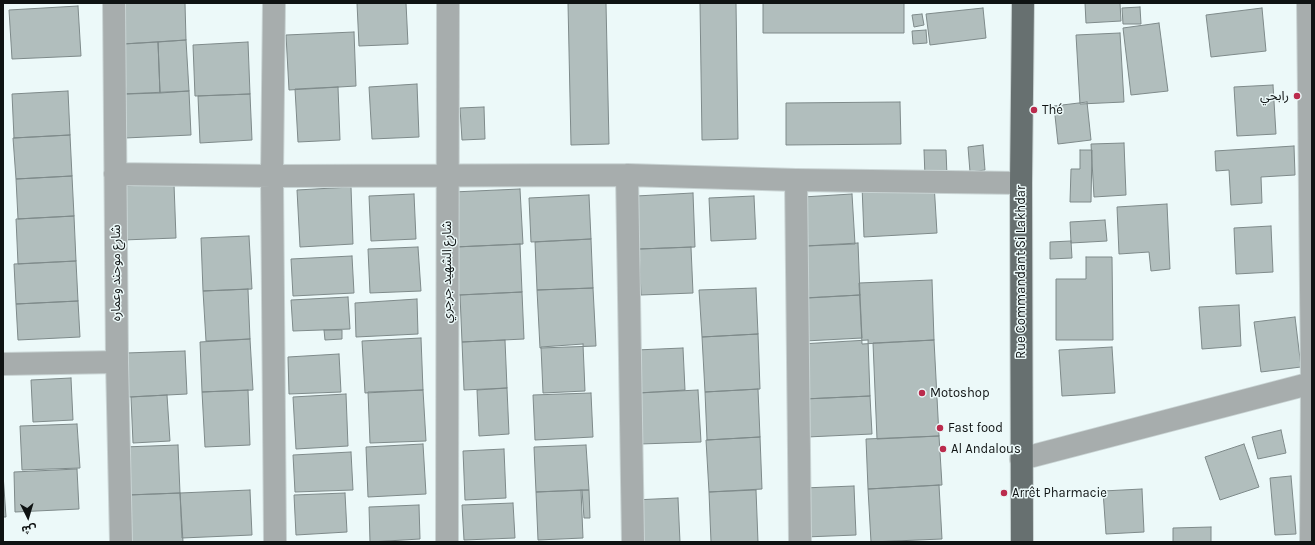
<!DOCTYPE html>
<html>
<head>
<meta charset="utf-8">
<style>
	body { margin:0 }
	#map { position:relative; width:1315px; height:545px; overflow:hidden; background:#ecf9f9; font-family:Karla,"Noto Sans Arabic",sans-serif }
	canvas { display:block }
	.frame { position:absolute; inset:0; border:4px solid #0f1313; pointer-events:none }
	.north { position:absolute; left:8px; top:497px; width:40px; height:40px; -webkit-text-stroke:3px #ecf9f9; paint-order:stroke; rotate:175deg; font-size:11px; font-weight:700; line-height:16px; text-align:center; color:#0f1313 }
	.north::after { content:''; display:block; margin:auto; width:14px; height:18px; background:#0f1313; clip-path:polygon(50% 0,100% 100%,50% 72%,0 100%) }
</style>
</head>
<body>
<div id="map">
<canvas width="1315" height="545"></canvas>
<div class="frame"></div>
<div class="north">ش</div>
</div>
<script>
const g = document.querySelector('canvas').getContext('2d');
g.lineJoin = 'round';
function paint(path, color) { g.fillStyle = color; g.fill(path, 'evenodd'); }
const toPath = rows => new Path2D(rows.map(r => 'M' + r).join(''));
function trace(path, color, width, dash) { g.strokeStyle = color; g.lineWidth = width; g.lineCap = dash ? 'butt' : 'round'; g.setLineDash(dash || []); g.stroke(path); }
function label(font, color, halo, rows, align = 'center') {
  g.font = font + ' Karla,"Noto Sans Arabic",sans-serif'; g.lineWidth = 3; g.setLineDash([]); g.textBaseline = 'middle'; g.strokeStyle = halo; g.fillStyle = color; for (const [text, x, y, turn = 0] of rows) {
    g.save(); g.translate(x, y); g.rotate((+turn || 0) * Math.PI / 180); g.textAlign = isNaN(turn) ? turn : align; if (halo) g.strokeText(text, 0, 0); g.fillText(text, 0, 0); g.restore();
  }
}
const building = toPath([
	[121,3,185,3,186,40,123,44,121,3],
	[357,3,406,3,408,44,359,46,357,3],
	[568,3,606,3,609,144,571,145,568,3],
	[700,3,736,3,738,139,702,140,700,3],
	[763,3,904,3,904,33,763,33,763,3],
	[1085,3,1120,3,1121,21,1086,23,1085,3],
	[78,6,81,56,12,59,9,10,78,6],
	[1140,7,1141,24,1123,24,1122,8,1140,7],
	[983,8,986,38,930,45,926,14,983,8],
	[1262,8,1266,51,1211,57,1206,15,1262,8],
	[922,14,924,25,914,27,912,15,922,14],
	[1159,23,1168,91,1131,95,1123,28,1159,23],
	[926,30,927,43,913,44,912,31,926,30],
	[354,32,356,86,289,90,286,35,354,32],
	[1120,33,1124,102,1080,104,1076,35,1120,33],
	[186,40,189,91,160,93,158,42,186,40],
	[158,42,160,93,126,94,123,44,158,42],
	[248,42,250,94,195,96,193,45,248,42],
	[417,84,419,137,372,139,369,87,417,84],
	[1273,85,1276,134,1237,136,1234,87,1273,85],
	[338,87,340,140,298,142,295,89,338,87],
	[68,91,70,135,14,138,12,94,68,91],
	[189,91,191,135,125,138,123,94,189,91],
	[250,94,252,140,200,143,198,96,250,94],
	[900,102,901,144,786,145,786,103,900,102],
	[1087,102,1091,140,1058,144,1054,106,1087,102],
	[484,107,485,139,462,140,460,108,484,107],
	[70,135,72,176,16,179,13,138,70,135],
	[1124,143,1126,195,1094,197,1091,144,1124,143],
	[983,145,985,170,970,172,968,147,983,145],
	[1294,146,1295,175,1261,177,1262,203,1231,205,1229,170,1216,171,1215,151,1294,146],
	[924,150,946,150,947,176,925,177,924,150],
	[1080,150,1092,150,1091,202,1070,202,1071,169,1080,169,1080,150],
	[72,176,74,216,18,219,16,179,72,176],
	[934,183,937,233,864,237,862,186,934,183],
	[174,184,176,238,123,240,121,186,174,184],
	[351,187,353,244,300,247,297,190,351,187],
	[520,189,523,244,455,247,453,192,520,189],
	[693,193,695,247,639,249,636,196,693,193],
	[414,194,416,239,371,241,369,196,414,194],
	[852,194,855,244,806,246,803,197,852,194],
	[589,195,591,239,531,242,529,198,589,195],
	[754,196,756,239,711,241,709,198,754,196],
	[1167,204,1170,269,1151,271,1149,252,1119,254,1117,207,1167,204],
	[74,216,76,261,18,264,16,219,74,216],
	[1105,220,1107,241,1071,243,1070,222,1105,220],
	[1271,226,1273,272,1236,274,1234,228,1271,226],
	[249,236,252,289,203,291,201,238,249,236],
	[591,239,593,288,537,290,535,242,591,239],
	[1071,241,1072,258,1050,259,1050,242,1071,241],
	[858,243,860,295,808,298,806,246,858,243],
	[520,244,522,292,458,295,455,247,520,244],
	[418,247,421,291,370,293,368,249,418,247],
	[691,247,693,293,641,295,639,249,691,247],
	[352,256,354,293,293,296,291,259,352,256],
	[1086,257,1112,257,1113,340,1056,340,1056,279,1086,279,1086,257],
	[76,261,78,301,16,304,14,264,76,261],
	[932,280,934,340,862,344,859,283,932,280],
	[593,288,596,346,540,348,537,290,593,288],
	[756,288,758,334,702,337,699,290,756,288],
	[248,289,250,339,206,341,203,291,248,289],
	[522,292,524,339,462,342,460,295,522,292],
	[860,295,862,338,805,341,803,298,860,295],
	[348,297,350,329,293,331,291,300,348,297],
	[417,299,418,334,356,337,355,303,417,299],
	[78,301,80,337,18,340,16,304,78,301],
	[1239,305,1241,346,1202,349,1199,307,1239,305],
	[1295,317,1301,367,1261,372,1254,322,1295,317],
	[324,330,342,330,342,339,325,340,324,330],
	[758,334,760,389,705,392,702,337,758,334],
	[421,338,423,390,365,393,362,341,421,338],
	[250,339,253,390,202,392,200,342,250,339],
	[505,340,507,388,464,390,462,342,505,340],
	[868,340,870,396,803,399,801,344,868,340],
	[934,340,939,436,877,439,873,343,934,340],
	[583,344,585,391,543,393,541,347,583,344],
	[1112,347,1115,393,1062,396,1059,350,1112,347],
	[683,348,685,390,638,393,636,350,683,348],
	[185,351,187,394,128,397,126,353,185,351],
	[339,354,341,392,289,394,288,357,339,354],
	[71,378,73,420,33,422,31,380,71,378],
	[507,388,509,434,479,436,477,390,507,388],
	[758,389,760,437,707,440,705,392,758,389],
	[248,390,250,445,205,447,202,392,248,390],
	[423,390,426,441,370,443,368,392,423,390],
	[698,390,701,442,640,444,638,393,698,390],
	[591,393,593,437,535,440,533,395,591,393],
	[346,394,348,446,296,449,293,397,346,394],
	[167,395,170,441,133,443,131,397,167,395],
	[870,396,872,434,807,437,805,399,870,396],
	[77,424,80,468,22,470,20,426,77,424],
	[1281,430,1286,453,1258,459,1252,437,1281,430],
	[939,436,942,485,868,489,866,439,939,436],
	[760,437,762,489,709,492,706,440,760,437],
	[423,444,426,494,368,497,366,447,423,444],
	[1244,444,1259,487,1220,500,1205,457,1244,444],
	[178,445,180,493,127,495,124,447,178,445],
	[586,445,589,490,536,492,534,447,586,445],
	[504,449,506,498,465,500,463,451,504,449],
	[351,452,353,490,295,492,293,455,351,452],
	[77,469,79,509,15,512,14,472,77,469],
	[3,474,6,517,3,517,3,474],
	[1291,476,1296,534,1275,535,1270,478,1291,476],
	[939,485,942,539,871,542,868,489,939,485],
	[854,486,856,535,805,537,803,488,854,486],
	[1142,489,1144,532,1106,534,1103,491,1142,489],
	[250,490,252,535,182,538,180,493,250,490],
	[581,490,583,538,538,540,536,492,581,490],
	[582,490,589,490,590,518,584,518,582,490],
	[756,490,758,542,711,542,709,492,756,490],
	[180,493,183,542,132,542,129,495,180,493],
	[345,493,347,532,296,535,294,495,345,493],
	[678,498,680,542,635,542,633,500,678,498],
	[513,503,515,538,464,540,462,505,513,503],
	[419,505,420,539,370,542,369,507,419,505],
	[1211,527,1211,542,1173,542,1173,528,1211,527]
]);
const minor = toPath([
	[114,3,117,362,121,542],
	[274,3,272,176,275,542],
	[1308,3,1312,383,1311,542],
	[115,174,272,176,627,175,796,180,1021,183],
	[627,175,633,542],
	[796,180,800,542],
	[3,364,117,362],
	[1021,459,1312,383],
	[447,542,448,3]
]);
const major = toPath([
	[1022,542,1021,183,1023,3]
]);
const markers = [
	[1297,96,4,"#bb2b4d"],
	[1034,110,4,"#bb2b4d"],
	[922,393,4,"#bb2b4d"],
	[940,428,4,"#bb2b4d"],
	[943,449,4,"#bb2b4d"],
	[1004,493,4,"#bb2b4d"]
];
const poiNames = [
	["رابحي",1289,96,"right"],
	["Thé",1042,110],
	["Motoshop",930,393],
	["Fast food",948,428],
	["Al Andalous",951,449],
	["Arrêt Pharmacie",1012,493]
];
const streetNames = [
	["شارع الشهيد جرجري",447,272,-90],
	["Rue Commandant Si Lakhdar",1021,272,-90],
	["شارع موحند وعماره",116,273,-90]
];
paint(building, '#b1bebd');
trace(building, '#7e8a8a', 1);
trace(minor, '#c9d4d4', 24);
trace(major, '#c9d4d4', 24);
trace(minor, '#a7adad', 22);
trace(major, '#677070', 22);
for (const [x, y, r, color] of markers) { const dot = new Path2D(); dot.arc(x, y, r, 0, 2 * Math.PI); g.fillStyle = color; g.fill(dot); trace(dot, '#ecf9f9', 1.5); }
label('13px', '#0f1313', '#ecf9f9', poiNames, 'left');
label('13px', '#0f1313', '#ecf9f9', streetNames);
</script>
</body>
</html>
